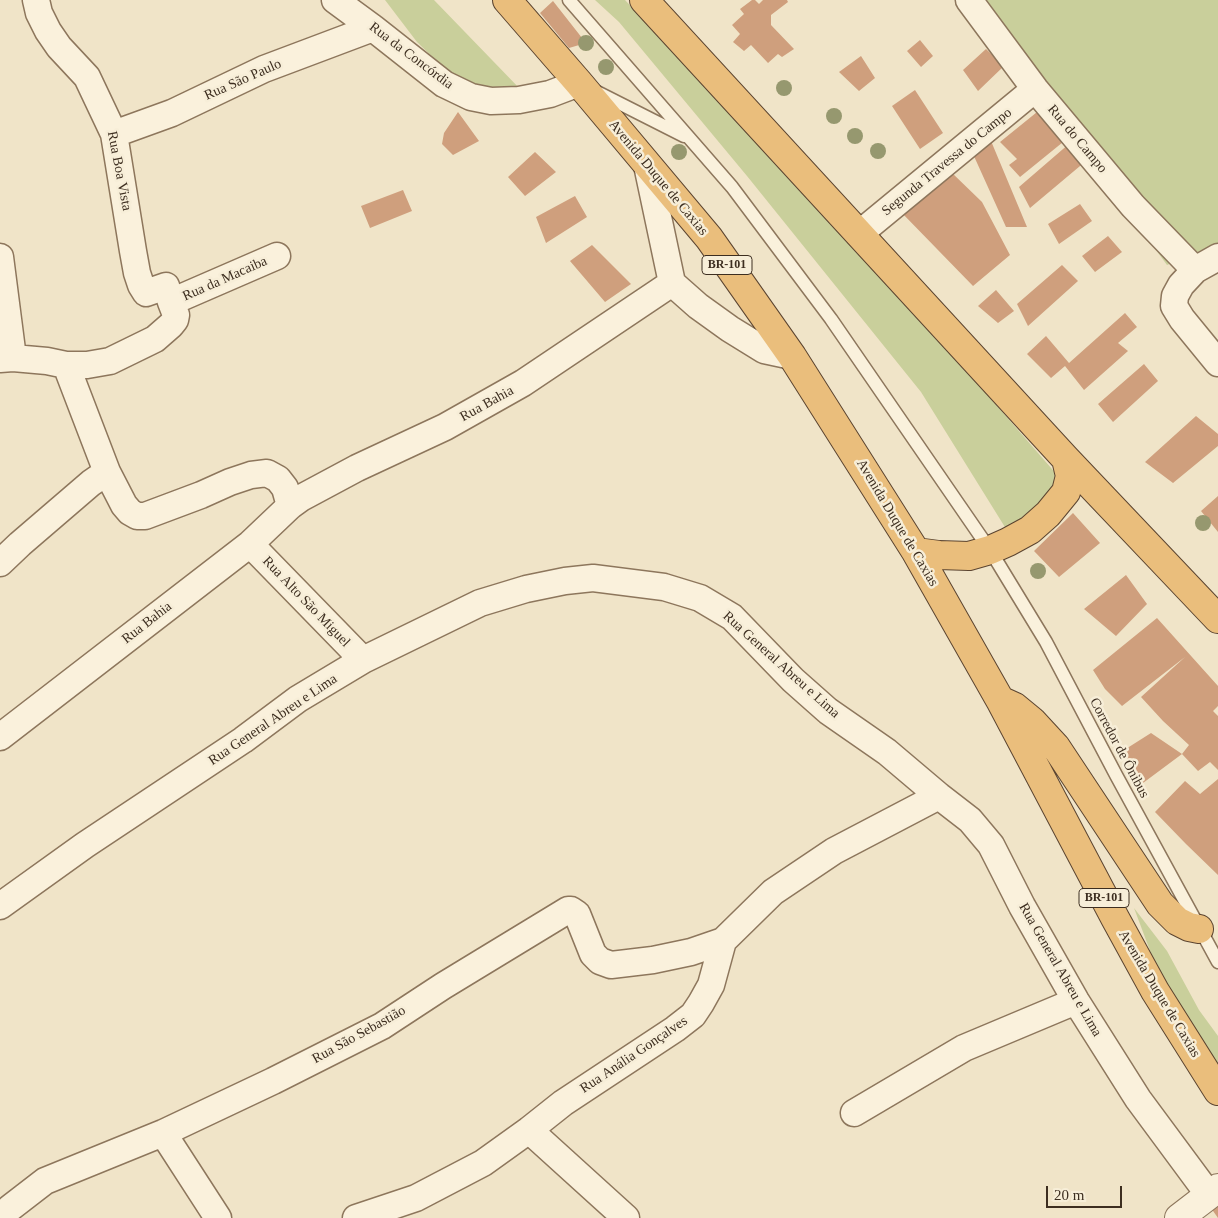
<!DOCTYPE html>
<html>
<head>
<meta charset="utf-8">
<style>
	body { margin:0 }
	#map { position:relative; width:1218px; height:1218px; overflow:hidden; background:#f0e4c8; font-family:Georgia,serif }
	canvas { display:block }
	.scale { position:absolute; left:1046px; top:1186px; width:76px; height:22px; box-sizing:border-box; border:2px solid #3d2e20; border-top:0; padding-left:6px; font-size:15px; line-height:18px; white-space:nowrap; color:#3d2e20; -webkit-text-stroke:4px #f7eed8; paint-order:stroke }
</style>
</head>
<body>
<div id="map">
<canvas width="1218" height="1218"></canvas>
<div class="scale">20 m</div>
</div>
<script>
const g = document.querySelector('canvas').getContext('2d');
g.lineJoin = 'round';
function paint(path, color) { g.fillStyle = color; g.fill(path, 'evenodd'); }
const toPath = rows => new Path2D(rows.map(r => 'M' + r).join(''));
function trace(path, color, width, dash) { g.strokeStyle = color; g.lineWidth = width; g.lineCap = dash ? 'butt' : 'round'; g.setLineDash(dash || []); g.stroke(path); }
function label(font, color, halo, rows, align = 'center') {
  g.font = font + ' Georgia,serif'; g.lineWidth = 5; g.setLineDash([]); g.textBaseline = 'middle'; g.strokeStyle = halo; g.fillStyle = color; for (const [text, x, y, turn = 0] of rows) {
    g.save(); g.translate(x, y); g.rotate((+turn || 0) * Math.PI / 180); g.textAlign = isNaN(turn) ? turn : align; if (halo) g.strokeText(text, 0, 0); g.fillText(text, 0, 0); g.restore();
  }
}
const green = toPath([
	[385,0,434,0,522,91,486,109,417,42],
	[595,0,625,0,692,71,965,369,1065,484,1008,532,921,392,747,176,619,22],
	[973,0,1218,0,1218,244,1167,265],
	[1134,908,1167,951,1199,1010,1218,1036,1218,1070,1185,1018,1152,956]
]);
const building = toPath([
	[752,0,755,0,759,4,763,0,787,0,788,2,771,15,771,25,794,49,782,57,778,54,768,63,751,45,744,51,733,42,740,34,732,25,744,14,740,9],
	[553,1,586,43,569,48,540,13],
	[920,40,933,56,921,67,907,51],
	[986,49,1004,66,978,91,963,70],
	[861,56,875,78,859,91,839,72],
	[915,90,943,133,920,149,892,106],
	[1042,108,1068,138,1020,177,1009,165,1017,159,1000,142],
	[458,112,479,141,453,155,442,144,444,133],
	[991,141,1027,227,1006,227,973,154],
	[1070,143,1086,161,1030,208,1019,187],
	[535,152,556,172,525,196,508,177],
	[949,170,982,202,1010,255,973,286,901,212],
	[403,190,412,211,370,228,361,206],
	[575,196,587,217,546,243,536,217],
	[1080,204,1092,221,1059,244,1048,224],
	[1108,236,1122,252,1095,272,1082,256],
	[592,245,631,284,605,302,570,261],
	[1062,265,1078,281,1028,326,1017,304],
	[996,290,1014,311,998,323,978,306],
	[1125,313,1137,327,1118,343,1128,351,1084,390,1065,366,1051,378,1027,354,1046,336,1069,363],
	[1144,364,1158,381,1113,422,1098,404],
	[1196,416,1218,434,1218,446,1173,483,1145,462],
	[1218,496,1218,532,1201,511],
	[1073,513,1100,543,1059,577,1034,551],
	[1126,575,1147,604,1116,636,1084,609],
	[1157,618,1218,686,1218,706,1213,711,1218,716,1218,770,1210,762,1198,771,1182,754,1189,745,1163,721,1141,697,1185,657,1122,706,1105,689,1093,670],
	[1151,733,1182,754,1143,783,1121,752],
	[1218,779,1218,875,1186,844,1155,812,1185,781,1200,794],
	[1218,1203,1218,1218,1211,1208]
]);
const service = toPath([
	[569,0,732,187,831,319,990,550,1046,642,1116,775,1218,962],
	[597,92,684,136]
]);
const minor = toPath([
	[36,0,39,13,48,31,59,47,87,77,114,134,133,251,137,273,141,285,146,293,166,286,171,302],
	[335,0,373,28,444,84,471,97,491,101,519,100,550,94,579,83],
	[969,0,1035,89,1133,206,1195,270],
	[114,134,172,113,264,69,373,28],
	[647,165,672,283,698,306,730,329,764,350,792,356],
	[859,234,1035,89],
	[0,257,13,358],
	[1218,257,1195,270,1181,285,1175,296,1174,306,1182,319,1218,363],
	[0,359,13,358,47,361,66,365,87,365,110,361,155,339,171,325,175,320,176,315,171,302,277,256],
	[66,365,107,472,124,505,130,512,137,516,145,516,201,495,230,482,251,475,267,473,278,479,285,488,290,506],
	[250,544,363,660],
	[0,563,20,544,91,483,107,472],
	[0,737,250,544,290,506,301,498,357,468,445,427,523,383,672,283],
	[0,906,85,845,243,740,298,699,363,660,480,603,526,589,565,581,593,578,664,587,700,598,732,617,793,680,828,711,887,752,939,796,970,820,991,845,1022,906,1076,1001,1138,1099,1209,1195],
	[854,1113,964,1048,1076,1001],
	[529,1130,626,1218],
	[163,1133,218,1218],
	[1,1218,10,1208,45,1181,163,1133,273,1081,382,1026,443,986,568,910,571,910,577,914,593,954,600,961,611,965,653,960,691,952,723,941],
	[356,1218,416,1198,483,1163,529,1130,563,1103,675,1029,693,1015,701,1003,711,985,723,941,773,892,834,851,939,796]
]);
const tertiary = toPath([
	[1179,1218,1218,1188]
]);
const trunk = toPath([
	[507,0,579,83,709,238,792,356,916,552,1000,700,1115,918,1155,991,1218,1091],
	[644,0,1066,459,1218,619],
	[916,552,939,555,969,556,990,550,1008,542,1030,530,1048,514,1066,492,1070,476,1066,459],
	[1004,702,1015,707,1032,721,1056,747,1160,904,1177,921,1189,927,1199,929]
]);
const trees = [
	[586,43],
	[606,67],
	[784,88],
	[834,116],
	[855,136],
	[878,151],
	[679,152],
	[1203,523],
	[1038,571]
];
const shields = [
	[727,265,50],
	[1104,898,50]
];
const shieldNames = [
	["BR-101",727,265],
	["BR-101",1104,898]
];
const streetNames = [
	["Rua da Concórdia",411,56,37],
	["Rua São Paulo",243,80,-24],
	["Rua do Campo",1077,139,50],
	["Segunda Travessa do Campo",947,162,-39],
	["Rua Boa Vista",119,171,79],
	["Avenida Duque de Caxias",658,178,50],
	["Rua da Macaiba",225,279,-24],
	["Rua Bahia",487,404,-29],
	["Avenida Duque de Caxias",897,523,59],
	["Rua Alto São Miguel",306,602,46],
	["Rua Bahia",147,623,-38],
	["Rua General Abreu e Lima",781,665,42],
	["Rua General Abreu e Lima",273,720,-34],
	["Corredor de Ônibus",1119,748,62],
	["Rua General Abreu e Lima",1060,970,60],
	["Avenida Duque de Caxias",1159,994,59],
	["Rua São Sebastião",359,1035,-29],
	["Rua Anália Gonçalves",634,1055,-34]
];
paint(green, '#c9cf9b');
paint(building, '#cf9f7d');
trace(service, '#8d765c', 15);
trace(minor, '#8d765c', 29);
trace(tertiary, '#8d765c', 30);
trace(trunk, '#5b4430', 30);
trace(service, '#faf1dc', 12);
trace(minor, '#faf1dc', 26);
trace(tertiary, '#faf1dc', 28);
trace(trunk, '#eabe7c', 28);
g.fillStyle = '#96986f';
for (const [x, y] of trees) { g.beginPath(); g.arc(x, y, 8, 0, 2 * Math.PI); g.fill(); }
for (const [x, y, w] of shields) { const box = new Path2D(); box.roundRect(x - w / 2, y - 9.5, w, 19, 4); g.fillStyle = '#f7eed8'; g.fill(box); trace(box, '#3d2e20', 1); }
label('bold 12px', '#3d2e20', null, shieldNames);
label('14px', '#3d2e20', '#f7eed8', streetNames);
</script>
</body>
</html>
